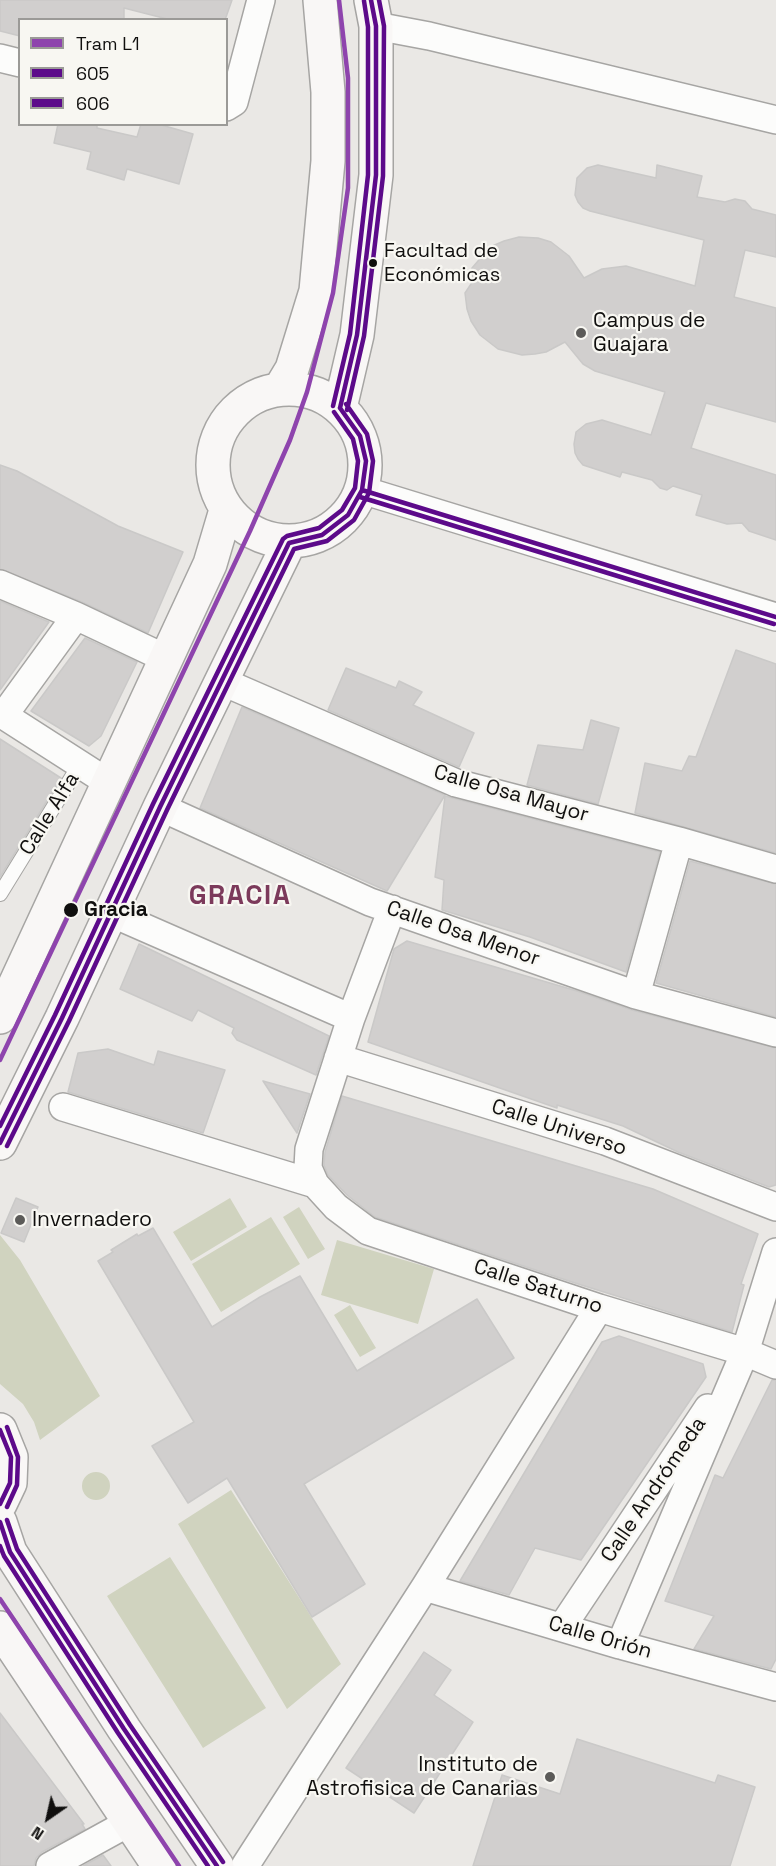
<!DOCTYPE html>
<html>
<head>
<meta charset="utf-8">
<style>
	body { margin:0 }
	#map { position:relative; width:776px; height:1866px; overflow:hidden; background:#eae8e5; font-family:"Space Grotesk",sans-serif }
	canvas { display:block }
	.legend { position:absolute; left:18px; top:18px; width:210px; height:108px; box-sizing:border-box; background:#f8f7f2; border:2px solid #9b9a97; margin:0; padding:8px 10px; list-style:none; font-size:18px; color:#100f0e }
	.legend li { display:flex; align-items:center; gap:12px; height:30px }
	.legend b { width:30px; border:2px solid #9b9a97 }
	.north { position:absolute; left:18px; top:1788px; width:60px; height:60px; -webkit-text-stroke:4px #f8f7f2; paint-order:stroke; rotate:214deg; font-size:16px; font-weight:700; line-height:24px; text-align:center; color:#100f0e }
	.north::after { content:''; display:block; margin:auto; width:21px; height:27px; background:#100f0e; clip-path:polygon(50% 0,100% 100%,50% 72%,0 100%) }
</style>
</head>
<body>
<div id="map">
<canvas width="776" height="1866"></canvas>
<ul class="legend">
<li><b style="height:8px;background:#8e44ad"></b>Tram L1</li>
<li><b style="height:8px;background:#5c0a8a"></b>605</li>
<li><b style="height:8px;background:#5c0a8a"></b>606</li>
</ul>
<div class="north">N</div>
</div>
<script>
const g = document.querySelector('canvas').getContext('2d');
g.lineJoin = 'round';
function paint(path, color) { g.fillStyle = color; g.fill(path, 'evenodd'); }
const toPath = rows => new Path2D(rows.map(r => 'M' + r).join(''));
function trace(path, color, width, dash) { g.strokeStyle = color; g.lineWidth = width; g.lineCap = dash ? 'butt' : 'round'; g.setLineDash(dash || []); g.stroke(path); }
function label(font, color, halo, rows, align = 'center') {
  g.font = font + ' "Space Grotesk",sans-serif'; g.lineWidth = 4.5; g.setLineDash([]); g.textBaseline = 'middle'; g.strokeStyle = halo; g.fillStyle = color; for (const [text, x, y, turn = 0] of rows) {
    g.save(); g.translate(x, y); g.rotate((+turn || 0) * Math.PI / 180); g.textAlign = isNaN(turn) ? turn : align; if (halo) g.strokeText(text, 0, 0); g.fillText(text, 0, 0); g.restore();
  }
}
const green = toPath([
	[230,1198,247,1227,191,1261,173,1232],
	[299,1207,325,1249,308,1259,283,1217],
	[271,1217,300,1264,221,1312,192,1264],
	[0,1235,20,1260,100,1396,40,1440,34,1422,23,1404,0,1384],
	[337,1240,434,1269,418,1324,321,1295],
	[350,1305,376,1348,360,1357,334,1315],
	'82 1486a14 14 0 1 1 28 0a14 14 0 1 1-28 0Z',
	[231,1490,341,1664,287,1709,178,1524],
	[170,1557,266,1708,203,1748,107,1596]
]);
const building = toPath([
	[0,0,232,0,225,20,171,20,124,8,124,20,20,20,20,36,0,31,0,0],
	[58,124,97,124,97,128,137,137,141,124,158,124,193,134,179,184,127,169,124,180,87,169,91,152,54,143,58,124],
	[598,165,656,178,657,165,702,176,697,197,725,202,735,199,745,201,752,209,776,215,776,257,745,250,734,297,776,308,776,422,706,403,691,448,776,475,776,540,749,531,742,523,727,524,696,515,702,495,673,486,667,490,660,488,652,480,622,472,620,477,583,465,578,459,575,453,574,444,576,432,586,424,602,420,651,435,665,392,595,371,583,364,565,342,546,352,535,354,522,355,498,349,480,335,471,321,467,309,465,293,473,281,472,268,490,247,504,241,519,237,538,238,551,242,569,256,584,278,602,269,626,266,695,286,704,240,590,211,583,208,578,202,575,195,577,178,587,168,598,165],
	[0,465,17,471,118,526,183,552,148,633,82,602,0,569,0,465],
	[0,601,49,622,0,690,0,601],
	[85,638,137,662,101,736,89,746,31,711,85,638],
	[736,650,776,664,776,853,635,813,645,763,682,771,689,756,696,757,736,650],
	[346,668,396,688,399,681,422,692,413,705,474,733,459,767,328,710,346,668],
	[242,707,445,795,387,891,200,808,242,707],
	[591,720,619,728,598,804,527,785,538,745,583,750,591,720],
	[0,739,61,778,0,877,0,739],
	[445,796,660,852,626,972,530,937,442,910,444,880,435,877,445,796],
	[690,861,776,884,776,1017,656,983,690,861],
	[407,941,577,991,632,1010,776,1048,776,1185,769,1187,678,1152,623,1126,557,1105,557,1108,368,1042,394,949,407,941],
	[139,944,329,1036,316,1075,237,1040,232,1033,234,1028,198,1010,192,1021,120,989,139,944],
	[108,1049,154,1065,158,1051,225,1070,203,1133,68,1092,78,1053,108,1049],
	[263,1081,310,1094,297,1133,263,1081],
	[342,1096,653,1189,758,1234,741,1284,744,1285,732,1332,575,1283,375,1217,347,1195,328,1175,324,1165,325,1152,342,1096],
	[16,1198,38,1207,24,1242,1,1233,16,1198],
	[153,1228,212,1327,260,1297,300,1276,357,1371,477,1299,514,1358,304,1484,365,1584,312,1617,227,1478,188,1503,152,1446,194,1422,98,1261,113,1252,111,1250,137,1234,138,1236,153,1228],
	[619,1336,703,1364,706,1377,581,1560,535,1548,509,1595,460,1581,602,1342,619,1336],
	[772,1380,776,1380,776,1659,771,1669,694,1649,714,1616,665,1601,715,1475,723,1478,772,1380],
	[424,1652,451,1670,434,1695,473,1722,414,1813,346,1768,424,1652],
	[0,1713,84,1824,82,1824,85,1829,42,1852,36,1858,34,1866,0,1866,0,1713],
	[577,1739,715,1783,718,1775,755,1787,730,1866,473,1866,502,1775,560,1794,577,1739],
	[103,1855,111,1866,83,1866,103,1855]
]);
const lane = toPath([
	[0,894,80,764]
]);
const street = toPath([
	[376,26,429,36,776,120],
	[0,58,20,63],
	[226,107,234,102,261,0],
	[362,490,776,617],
	[0,584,76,616,167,659],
	[221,681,456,783,679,841,776,869],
	[0,713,109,783],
	[4,715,76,616],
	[160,807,370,902,636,995,776,1033],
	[392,909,351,1018,309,1149,308,1168,315,1184,336,1207,368,1231,599,1308,745,1352,776,1365],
	[111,913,351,1018],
	[636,995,679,841],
	[338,1058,605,1141,776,1207],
	[63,1107,315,1184],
	[425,1587,620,1645,776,1687],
	[562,1627,708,1408],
	[620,1645,745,1352,776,1252],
	[50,1866,130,1822],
	[245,1866,425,1587,599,1308]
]);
const secondary = toPath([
	[280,389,292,369,316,291,328,161,328,92,320,0],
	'213 465a76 76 0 1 1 152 0a76 76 0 1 1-152 0Z',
	[340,408,357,335,376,175,376,26,371,0],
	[0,1017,210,564,226,510],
	[0,1143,62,1018,160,807,289,543],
	[0,1430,11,1457,10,1483,0,1504],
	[0,1522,10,1552,124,1729,217,1866],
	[0,1628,159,1866]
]);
const bus1 = toPath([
	[340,408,357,335,376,175,376,26,371,0],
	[362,490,776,617],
	[0,1143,62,1018,160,807,289,543,322,535,348,515,362,490,366,461,360,436,340,408],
	[0,1430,11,1457,10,1483,0,1504],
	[0,1522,10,1552,124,1729,217,1866]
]);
const bus2 = toPath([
	[347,410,364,336,383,176,384,26,379,0],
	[360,497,774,624],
	[7,1146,69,1021,167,810,294,549,327,541,354,520,369,493,373,461,367,434,346,404],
	[0,1546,4,1556,118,1733,208,1866]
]);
const bus3 = toPath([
	[333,406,350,334,368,175,368,27,364,1],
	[0,1126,55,1015,153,804,283,539,287,536,319,528,342,510,355,488,358,461,353,439,334,412],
	[7,1507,17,1485,18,1457,7,1427],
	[7,1520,17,1549,130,1725,223,1862]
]);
const tram1 = toPath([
	[0,1060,250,531,290,440,307,392,333,293,348,188,348,78,339,0],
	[0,1599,179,1866]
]);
const markers = [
	[373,263,5,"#100f0e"],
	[581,333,6,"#5c5b59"],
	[71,910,8,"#100f0e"],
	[20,1220,6,"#5c5b59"],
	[550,1777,6,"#5c5b59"]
];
const busNames = [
	["Facultad de",384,252],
	["Económicas",384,276]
];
const poiNames = [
	["Campus de",593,321],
	["Guajara",593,345],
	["Invernadero",32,1220],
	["Instituto de",538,1765,"right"],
	["Astrofisica de Canarias",538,1789,"right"]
];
const streetNames = [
	["Calle Osa Mayor",511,794,16],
	["Calle Alfa",50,814,-58],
	["Calle Osa Menor",463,934,19],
	["Calle Universo",559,1128,18],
	["Calle Saturno",538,1287,18],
	["Calle Andrómeda",654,1490,-56],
	["Calle Orión",600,1638,16]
];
const stopNames = [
	["Gracia",84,910]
];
const districtNames = [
	["GRACIA",240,897]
];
paint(green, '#d0d3bf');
paint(building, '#d1cfce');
trace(building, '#cac9c8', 1.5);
trace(lane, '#a6a5a3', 16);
trace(street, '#a6a5a3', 30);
trace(secondary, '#a6a5a3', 36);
trace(lane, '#fcfcfb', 14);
trace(street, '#fcfcfb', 27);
trace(secondary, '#f9f7f6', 33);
trace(bus1, '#5c0a8a', 4.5);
trace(bus2, '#5c0a8a', 4.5);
trace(bus3, '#5c0a8a', 4.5);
trace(tram1, '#8e44ad', 4.5);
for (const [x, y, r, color] of markers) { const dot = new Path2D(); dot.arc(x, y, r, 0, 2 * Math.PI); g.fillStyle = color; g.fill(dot); trace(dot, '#f8f7f2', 2); }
label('20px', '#100f0e', '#f8f7f2', busNames, 'left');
label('21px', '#100f0e', '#f8f7f2', poiNames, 'left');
label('21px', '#100f0e', '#f8f7f2', streetNames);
label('bold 21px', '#100f0e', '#f8f7f2', stopNames, 'left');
g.letterSpacing = '1.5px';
label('bold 27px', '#7c3a5b', '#f8f7f2', districtNames);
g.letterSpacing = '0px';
</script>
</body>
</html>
